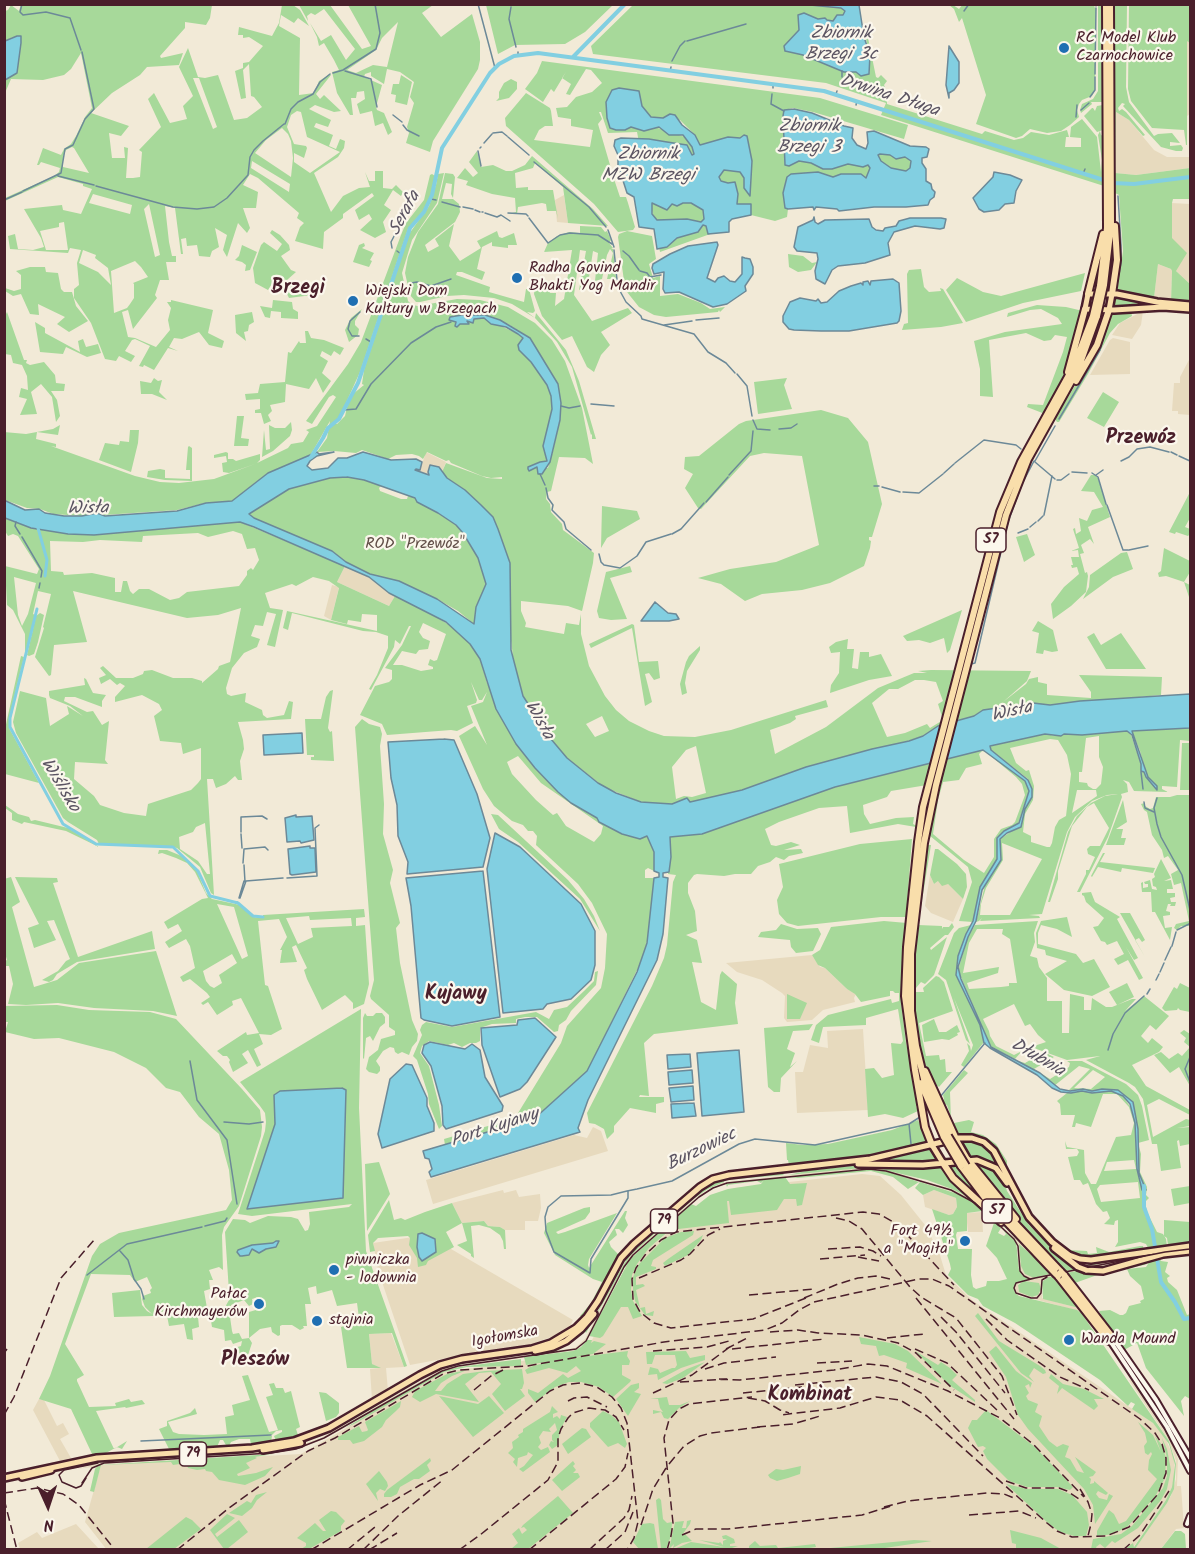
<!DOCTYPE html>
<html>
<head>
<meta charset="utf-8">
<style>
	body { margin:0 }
	#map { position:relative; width:1195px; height:1554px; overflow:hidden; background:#f2ead7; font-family:Kalam,sans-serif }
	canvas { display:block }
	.frame { position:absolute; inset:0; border:6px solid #4a1f2b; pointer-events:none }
	.north { position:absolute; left:18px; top:1476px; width:60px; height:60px; -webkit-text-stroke:4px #fbf7ec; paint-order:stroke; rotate:177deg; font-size:16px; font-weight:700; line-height:24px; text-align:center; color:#4a1f2b }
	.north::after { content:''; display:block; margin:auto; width:21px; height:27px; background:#4a1f2b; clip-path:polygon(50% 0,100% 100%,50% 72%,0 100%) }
</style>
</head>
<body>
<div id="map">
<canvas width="1195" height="1554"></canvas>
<div class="frame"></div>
<div class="north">N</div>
</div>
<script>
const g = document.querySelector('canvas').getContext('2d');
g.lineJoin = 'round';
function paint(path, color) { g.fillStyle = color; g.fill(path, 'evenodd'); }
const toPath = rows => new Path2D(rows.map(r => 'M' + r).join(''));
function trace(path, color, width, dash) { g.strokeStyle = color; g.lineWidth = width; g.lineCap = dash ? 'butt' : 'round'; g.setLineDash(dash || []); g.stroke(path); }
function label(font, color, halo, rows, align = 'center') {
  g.font = font + ' Kalam,sans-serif'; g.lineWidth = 4.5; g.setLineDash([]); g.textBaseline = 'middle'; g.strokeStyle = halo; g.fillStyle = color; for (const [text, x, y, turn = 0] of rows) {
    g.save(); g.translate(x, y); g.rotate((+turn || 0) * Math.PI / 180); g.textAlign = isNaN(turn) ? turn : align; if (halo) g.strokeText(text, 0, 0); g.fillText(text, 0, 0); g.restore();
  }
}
const built = toPath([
	[1187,40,1190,43,1190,114,1187,116],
	[1116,112,1129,120,1154,150,1167,157,1190,157,1190,168,1136,175,1115,173],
	[564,195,568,223,557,222,555,200],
	[1172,203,1190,204,1190,284,1176,271,1172,238],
	[1158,264,1171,269,1172,271,1171,301,1154,298],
	[1143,311,1141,325,1132,339,1112,335,1120,323],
	[1113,338,1130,342,1130,374,1090,375,1110,340],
	[1190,358,1190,415,1178,414,1178,411,1172,411,1174,383,1180,383,1180,377],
	[426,452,446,462,442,472,439,467,431,465,429,475,415,471,416,469,420,470],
	[345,566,372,579,395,596,389,606,337,582],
	[332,585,339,587,331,620,324,616],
	[930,875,934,884,938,881,948,884,963,899,953,922,931,913,925,906],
	[812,955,820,967,825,968,847,989,856,994,854,998,855,1002,823,1010,812,1020,787,1022,784,1018,785,996,782,993,762,980,737,972,726,963],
	[863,1029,868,1110,797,1113,795,1072,803,1072,810,1045,828,1048,827,1031],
	[593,1127,601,1131,608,1151,433,1204,426,1180,574,1135,587,1138],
	[865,1167,883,1169,919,1179,919,1181,886,1172,863,1169,726,1184,726,1182],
	[862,1174,880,1176,901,1195,925,1225,939,1252,946,1275,972,1300,1153,1423,1164,1435,1174,1458,1175,1474,1172,1487,1166,1500,1132,1549,107,1550,85,1522,101,1465,301,1454,444,1372,544,1358,584,1348,592,1340,633,1261,671,1230,734,1188],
	[921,1180,952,1189,974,1200,1052,1273,1143,1255,1143,1257,1055,1276,1094,1325,1092,1326,1078,1311,1016,1294,1014,1289,1015,1284,1027,1279,1019,1270,1018,1246,1015,1240,968,1199,953,1192,920,1182],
	[1020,1245,1036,1259,1049,1274,1037,1277,1026,1275,1021,1265],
	[1051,1277,1065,1291,1078,1308,1042,1298,1042,1282,1045,1278],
	[1027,1281,1041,1288,1035,1297,1019,1292,1018,1284],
	[724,1182,725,1184,712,1189,698,1198,633,1256,625,1267,586,1340,576,1350,459,1367,443,1371,324,1439,294,1450,273,1453,104,1464,96,1465,91,1470,83,1485,79,1488,92,1467,76,1469,90,1466,76,1467,119,1460,274,1451,292,1448,321,1438,442,1369,457,1365,575,1348,585,1339,623,1266,633,1252,699,1195],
	[503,1190,504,1193,516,1190,519,1197,540,1194,541,1208,538,1221,525,1221,525,1230,505,1230,500,1227,488,1226,484,1221,462,1223,452,1203],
	[934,1190,956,1198,957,1207,953,1214,949,1215,925,1207,923,1195],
	[982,1212,983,1232,968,1232,966,1213],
	[427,1235,573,1320,569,1328,557,1335,537,1342,533,1345,485,1351,410,1365,378,1270,373,1243],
	[391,1333,404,1367,386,1368,388,1391,372,1400,370,1369,379,1368,372,1364,369,1334],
	[1129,1380,1131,1380,1171,1441,1178,1459,1177,1486,1181,1486,1184,1528,1176,1529,1161,1549,1135,1549,1171,1496,1176,1479,1176,1461,1169,1441],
	[39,1399,44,1400,57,1426,63,1423,69,1434,60,1439,71,1458,60,1461,33,1410],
	[76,1524,99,1549,20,1549,18,1543,37,1532,42,1538]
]);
const green = toPath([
	[21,4,212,5,210,18,206,25,185,22,185,28,160,56,161,58,183,53,179,65,147,67,140,75,112,93,91,113,129,126,121,136,109,133,112,158,125,158,124,147,128,148,126,178,133,178,140,177,142,152,139,150,161,127,148,99,154,93,170,123,187,119,183,106,193,96,179,67,188,48,198,77,205,78,218,75,234,120,247,118,262,107,254,97,251,96,249,64,243,70,246,98,241,99,235,71,243,68,243,63,249,62,263,46,249,37,243,38,243,35,238,35,239,27,272,36,279,23,282,5,293,5,300,10,309,26,298,18,294,23,281,15,279,26,300,38,299,95,314,93,319,81,330,74,331,75,316,94,320,99,324,95,341,111,334,112,315,105,309,109,331,120,328,127,316,123,314,127,333,135,329,146,336,149,340,139,345,141,344,148,338,157,314,173,331,212,343,196,359,188,370,187,365,172,369,181,375,181,375,171,383,171,383,188,392,189,396,185,403,192,401,196,393,190,384,205,391,210,383,222,386,232,375,238,360,230,372,219,369,214,359,220,355,210,374,196,372,193,343,214,343,218,324,232,323,249,295,241,300,227,304,223,297,218,299,213,258,178,250,174,243,185,258,192,256,208,243,208,250,228,247,233,238,223,227,257,223,250,227,235,215,228,219,247,212,251,210,257,199,256,197,245,187,246,186,238,181,239,183,254,181,254,175,208,165,206,169,242,172,256,176,256,176,262,166,262,169,280,160,280,155,295,157,298,133,329,128,310,122,312,128,337,135,338,156,347,170,330,168,320,171,308,167,302,171,302,171,300,213,310,208,333,224,341,222,348,209,345,199,332,182,339,174,338,169,347,178,351,168,348,154,370,144,365,143,367,139,366,150,346,135,339,132,340,125,351,135,356,131,362,119,356,116,361,105,359,91,323,74,298,74,289,79,285,77,263,81,250,70,248,68,253,10,249,8,236,15,234,18,249,33,250,44,247,41,238,24,209,62,205,63,210,81,214,92,189,83,186,83,184,58,177,5,201,5,198,54,176,59,172,60,168,41,162,39,165,37,165,43,148,61,155,64,149,71,144,76,136,85,117,92,108,81,53,71,69,64,75,43,80,11,79,5,93,5,80,17,72,20,46,13,37,5,41,5,11,8,10,11,5,19,11],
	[193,78,199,78,217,127,213,129],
	[297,111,301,112,307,137,340,152,310,173,294,162,294,153,304,158,307,148,306,146,294,144,287,127,291,115],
	[282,128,288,134,291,141,293,158,291,177,255,153,266,140],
	[72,147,74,148,89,173,63,167,63,157,66,150],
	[252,161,290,184,289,192,251,168],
	[93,194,132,205,130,214,89,203],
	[149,204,160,255,155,257,144,209],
	[64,222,68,250,46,250,40,231,59,227,59,223],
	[83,250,96,255,95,258,108,268,111,285,98,272,79,263],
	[135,261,141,267,148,277,133,283,134,284,134,298,130,304,127,308,114,313,111,271],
	[810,4,841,8,846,11,843,16,837,15,835,20,833,21,818,19,804,13,798,15,799,30,784,46,785,51,803,55,842,71,856,72,861,76,869,74,870,70,870,55,863,28,866,28,876,77,878,78,881,75,887,81,884,85,887,92,887,104,982,134,985,131,1014,140,1023,138,1031,132,1049,135,1067,130,1069,137,1066,137,1065,147,1081,147,1081,138,1070,137,1071,127,1082,119,1097,137,1101,172,1102,160,1098,135,1100,131,1101,135,1103,136,1104,186,881,115,886,103,826,83,593,54,591,46,633,5],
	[963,4,1096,5,1094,7,1096,8,1095,90,1092,96,1082,100,1079,104,1077,110,1079,117,1070,125,1061,131,1047,133,1030,129,1022,136,1016,138,976,124,986,95,962,18,959,22,954,9,949,5,953,5,959,9],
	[299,5,330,5,362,49,371,46,348,5,338,5,433,5,422,13,441,37,472,14,480,42,480,60,478,69,433,141,430,152,406,143,409,133,407,127,414,103,410,97,414,82,400,72,387,69,384,84,371,76,371,72,365,74,364,77,382,85,376,107,377,110,384,113,392,132,388,135,383,123,375,126,372,111,360,114,357,104,365,99,364,91,357,92,356,98,351,98,353,115,350,115,337,93,332,72,339,70,334,60,324,43,319,46,317,37,310,23,321,41,331,35,346,60,355,49,324,9,315,15,311,13,307,16,308,21],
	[398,22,387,67,373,65,356,73,347,70,376,50,382,38],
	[486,5,613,5,585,32,565,44,515,45,498,54],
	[1098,5,1103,5,1103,102,1091,102,1092,104,1081,113,1080,110,1082,104,1093,99,1098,91],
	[1113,5,1127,5,1126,87,1129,102,1154,136,1158,134,1172,133,1180,143,1170,142,1170,146,1181,145,1183,148,1182,151,1176,151,1161,147,1123,106,1125,104,1122,103,1118,108,1119,111,1122,109,1126,112,1145,135,1143,136,1129,120,1116,112,1115,173,1136,175,1190,168,1190,199,1173,199,1172,203,1172,238,1187,253,1176,271,1190,284,1190,302,1171,302,1172,271,1171,269,1158,264,1154,298,1117,292,1123,251,1119,195,1115,193],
	[1129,5,1190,5,1190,43,1187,41,1187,145,1186,145,1184,130,1152,128,1131,101,1128,89],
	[542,61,820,98,908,125,904,139,813,112,793,108,784,110,783,138,785,165,790,166,799,161,811,163,823,169,832,169,848,164,863,167,868,165,870,168,868,176,866,178,861,174,841,174,833,177,818,172,791,174,787,177,783,193,785,208,788,209,787,217,775,221,751,215,751,204,737,204,738,194,735,182,728,183,721,181,719,177,724,170,740,172,744,178,745,185,752,161,747,136,744,135,740,138,728,137,700,145,695,135,680,120,651,117,642,106,640,97,625,130,631,127,634,120,697,141,713,233,660,252,637,132,608,133,601,112,599,112,602,119,598,124,615,182,620,197,626,197,628,203,635,227,633,230,618,232,594,204,506,126,505,118,526,93,550,108,551,111,553,126,545,126,539,130,534,140,590,147,593,130,571,126,571,119,558,117,556,108,567,107,576,97,592,92,602,83,591,70,586,69,570,95,566,94,571,84,562,78,566,72,554,92,551,89,543,102,525,89,537,73],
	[401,75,412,82,407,105,395,102,396,95,391,94,393,84,399,84],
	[511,79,517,82,517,89,509,98,496,101,499,98,499,92,504,83],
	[1103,105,1103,130,1097,132,1084,116,1092,108,1093,108,1095,111,1097,106],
	[477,151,481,167,493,165,506,171,512,171,525,165,532,156,593,209,608,226,568,223,563,187,535,163,533,168,515,173,516,188,528,187,528,190,553,190,558,219,556,211,547,211,546,204,542,203,518,207,517,214,508,214,516,212,515,198,492,194,466,185,468,181,457,178,465,168,473,177,478,173,469,162],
	[880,154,890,155,896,159,905,157,911,161,910,168,906,171,891,168,881,161,878,155],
	[444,173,437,203,412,240,402,273,408,301,412,305,418,306,457,299,480,300,508,307,535,323,552,340,565,361,582,408,593,464,585,458,559,457,551,491,547,492,546,499,550,504,551,512,562,524,563,530,594,553,593,563,582,611,568,606,521,601,521,611,526,623,525,627,564,634,566,623,579,625,581,614,581,634,589,666,605,696,616,710,629,721,649,731,664,736,695,737,731,730,826,700,828,707,795,716,796,719,790,723,770,730,775,754,826,727,878,688,914,673,927,673,918,671,931,670,1031,671,1027,681,1003,702,1026,684,1029,679,1038,677,1038,682,1047,684,1047,695,1091,698,1091,692,1079,675,1162,677,1161,695,1050,705,1033,703,983,710,974,716,909,741,872,749,806,767,742,790,690,802,687,798,672,804,641,802,604,787,567,758,551,739,523,696,514,665,510,632,481,505,465,490,447,478,442,472,446,463,487,478,502,479,502,477,491,478,482,476,451,463,449,460,446,461,427,452,423,459,419,456,412,454,396,455,388,459,362,450,356,453,334,451,317,452,327,438,330,421,310,456,268,473,232,501,205,503,177,510,104,515,97,512,82,516,53,514,40,509,27,508,5,500,4,432,26,434,53,429,60,425,58,435,37,432,36,439,56,444,56,447,51,446,135,476,160,482,179,483,214,479,255,464,229,473,223,472,222,463,227,462,226,456,214,458,214,455,226,452,228,453,228,459,233,459,236,461,260,454,260,460,257,463,288,448,291,444,303,442,309,432,306,430,317,426,336,397,333,395,329,397,312,424,306,421,348,364,361,342,401,235,406,223,424,200,430,175,432,174,435,176,431,195,422,213,408,229,360,372,340,416,333,423,337,424,345,416,348,403,353,394,364,385,362,384,364,370,409,234,429,206,436,185,438,174],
	[485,315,508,324,530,338,558,384,561,403,560,420,553,451,548,468,545,468,544,472,537,467,528,469,540,462,547,461,545,438,552,409,551,395,547,385,531,362,523,353,520,342,523,338,518,334,484,318,474,319,472,322,468,320,466,321,469,324,460,324,457,327,455,322],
	[915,680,924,680,936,682,943,701,938,704,943,720,930,728,927,724,905,733,887,737,872,703,889,689,898,689],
	[602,716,609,731,595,737,586,724],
	[696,746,706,793,692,797,684,796,676,799,672,767,686,750],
	[445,173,453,174,455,177,453,198,451,194,452,184,446,183,442,199,453,199,459,204,460,212,455,222,425,245,428,252,439,246,435,239,454,224,449,246,460,261,481,248,477,241,497,231,499,237,502,238,514,233,517,245,508,245,508,248,492,246,492,242,482,247,477,269,485,272,482,280,462,272,457,272,456,275,490,287,489,292,524,302,526,289,529,289,535,311,533,313,527,312,535,318,536,313,566,350,579,381,596,439,592,439,592,434,591,435,572,367,557,342,535,318,512,304,494,298,464,295,447,296,420,302,416,302,410,295,405,273,408,257,418,232,438,204],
	[580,226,601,227,605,232,607,231,611,240,609,243,613,248,611,249,613,249,616,279,607,279,613,253,610,249,607,255,602,279,595,281,598,253,593,251,588,284,579,290,586,251,580,250,574,295,592,321,628,308,632,313,601,332,610,345,601,355,594,372,587,367,572,336,562,340,542,316,534,294,536,280,552,283,550,293,556,293,555,306,564,299,572,250,544,252,548,243,557,236,569,232,580,233],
	[272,230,280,235,289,245,290,250,281,256,291,270,296,272,287,280,292,286,306,281,312,295,289,298,285,290,278,288,271,293,276,286,273,282,268,290,255,283,253,268,261,245,264,242,277,251,282,244,270,233],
	[627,231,652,236,656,259,649,264,653,278,660,276,660,296,678,294,701,303,710,309,725,307,720,312,719,310,718,312,666,317,654,315,639,307,627,292,624,281,618,237,619,234],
	[364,243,365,246,362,248,374,253,370,260,372,261,369,267,353,262,359,245],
	[242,245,257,252,250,270,245,271,246,265,242,262,235,260,239,256],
	[788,254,803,256,812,263,817,262,811,270,798,272,789,267],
	[30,267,45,267,46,272,58,273,61,289,64,292,72,292,76,306,88,321,69,332,57,324,65,317,38,304,39,315,30,314,21,294,13,296,5,291,5,288,14,291,21,289,21,275,16,271],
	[921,269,924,287,929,292,941,291,940,288,943,289,963,323,941,327,902,330,904,324,908,323,907,274,909,270],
	[1085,273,1081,291,1023,303,966,322,946,290,957,278,983,292,1001,296],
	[1113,296,1171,304,1111,308],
	[273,300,292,302,293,309,298,312,298,319,281,318,281,312,271,311,270,318,265,317,260,306,272,308],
	[1037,305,1066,307,1083,311,1066,377,1045,414,1027,407,1028,404,1043,405,1063,352,1067,337,1055,335,1051,340,1044,341,1026,333,989,340,993,397,980,396,980,369,974,341,1005,332,1062,324,1058,318,1041,309,1030,310,1007,317,1008,313],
	[362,309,355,321,355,325,359,329,358,335,349,342,345,330,351,318],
	[1131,311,1132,316,1118,324,1110,333,1088,374,1059,422,1057,422,1055,419,1098,347,1110,313],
	[7,312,24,360,27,360,26,363,30,365,44,362,55,375,56,383,65,384,64,391,51,391,57,400,60,416,56,422,52,397,41,384,31,392,37,414,20,415,27,399,19,397,21,388,28,390,27,376,22,365,13,363,11,355,5,354,5,316],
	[252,312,254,322,249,325,248,331,244,332,246,341,236,333,235,315],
	[35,322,45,328,45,333,80,352,78,341,83,339,86,347,98,344,101,353,87,357,66,347,63,354,40,352],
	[305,331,308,331,311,338,324,340,344,348,340,355,334,351,331,356,322,351,320,356,328,361,322,373,331,381,323,393,316,378,309,389,286,384,285,402,270,405,272,411,268,415,271,421,264,424,261,413,255,413,255,410,260,409,260,399,246,400,245,394,258,393,260,384,285,382,288,352,291,353,299,341,300,343,306,343],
	[154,378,158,381,162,380,159,392,167,400,152,394,141,394,140,381,151,383],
	[787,378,784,385,792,409,758,414,754,382],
	[1103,392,1119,402,1104,427,1087,418],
	[821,410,848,418,868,442,882,504,872,537,869,537,869,540,871,541,870,548,864,566,830,583,802,590,762,594,745,601,721,584,698,578,730,569,776,562,819,545,802,456,764,453,750,456,701,509,698,508,685,488,693,474,684,469,685,457,699,456,739,424,746,421],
	[237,416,244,416,241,438,249,439,248,446,234,446],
	[291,422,292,430,290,436,273,451,262,457,264,430,266,450,270,449,269,425,275,428,285,428],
	[130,430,139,430,138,443,131,472,99,460,105,443,119,445,120,441,129,442],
	[189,446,192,448,192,481,165,480,147,477,148,471,160,469,165,470,165,478,190,479,190,470,186,470,188,447],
	[1091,475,1095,475,1098,478,1110,517,1088,527,1094,544,1090,539,1081,545,1084,553,1080,554,1085,573,1087,572,1088,576,1086,592,1071,606,1053,619,1051,604,1064,587,1079,574,1077,567,1072,568,1071,565,1073,565,1071,557,1079,557,1078,550,1071,551,1079,548,1073,529,1075,528,1076,534,1081,531,1079,518,1087,521,1092,510,1103,507,1094,492,1081,491],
	[347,477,364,480,381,486,379,488,380,491,401,499,407,499,408,496,416,498,456,525,463,533,478,558,486,584,476,607,474,624,458,611,437,599,399,581,370,574,346,562,332,551,254,518,249,514,289,489,330,478],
	[1190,492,1190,518,1185,527,1190,529,1190,534,1188,536,1176,532,1175,534,1169,532],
	[602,506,637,511,640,519,607,538,601,548],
	[4,518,31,528,68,534,94,535,240,522,345,566,337,582,389,606,395,596,428,612,456,629,470,644,480,659,487,683,525,756,535,768,558,792,647,836,654,852,654,871,648,868,645,870,645,878,654,878,649,934,642,960,587,1071,535,1118,445,1145,444,1139,515,1118,561,1043,567,1026,601,988,605,968,607,934,592,903,578,884,536,845,537,836,533,831,528,831,523,825,512,821,494,806,483,789,459,736,475,726,487,745,471,706,483,702,487,692,482,700,479,700,471,682,477,700,476,703,467,706,473,723,457,731,451,730,387,735,382,724,360,715,375,686,389,682,392,679,392,670,385,668,402,645,411,626,409,626,400,644,395,640,394,647,371,690,369,689,377,675,388,648,388,636,376,632,363,631,292,613,288,630,283,628,287,611,377,631,377,615,362,614,361,622,348,620,347,624,331,620,339,588,329,581,313,577,296,586,292,584,265,593,270,608,283,610,275,647,267,645,276,614,267,612,263,626,255,625,251,636,260,639,257,647,244,653,232,668,226,688,227,694,231,696,246,693,245,702,262,710,263,715,267,718,284,715,289,701,293,702,291,719,238,722,243,740,244,749,240,761,242,780,238,780,235,776,226,784,216,788,213,779,207,779,214,895,211,893,200,867,177,848,168,846,99,844,97,840,68,822,63,818,16,733,13,722,20,691,46,698,50,726,69,714,67,706,83,716,70,706,50,698,49,695,49,691,85,685,84,678,86,679,93,693,106,695,102,701,102,707,75,697,65,697,64,701,87,712,93,711,102,725,109,721,105,760,108,764,75,762,74,779,94,796,100,805,124,813,146,816,148,804,191,790,198,783,201,779,201,748,183,754,181,743,160,741,154,716,162,710,159,704,142,695,115,702,115,697,125,686,120,683,117,685,110,679,101,684,99,678,106,675,100,668,103,666,116,678,133,678,143,674,144,671,152,670,173,678,192,678,202,681,202,683,218,669,219,666,230,662,241,608,218,615,187,618,73,591,87,642,54,645,51,675,49,676,35,657,44,628,43,627,51,594,38,591,33,614,35,615,25,654,25,634,13,610,7,605,5,566,37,574,39,569,18,536,13,534,8,536,5,531],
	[233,531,242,534,247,549,255,548,259,560,253,570,251,568,247,571,247,575,239,586,187,592,179,598,170,600,149,589,139,589,133,594,130,591,127,581,123,581,121,592,115,592,115,578,92,573,64,575,63,572,51,571,50,541,83,542,100,540,142,542,143,536,198,533,208,537],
	[14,577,36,583,28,614,22,626,18,615],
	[423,623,446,634,437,660,434,661,430,659,428,665,433,667,433,669,421,671,402,665,393,665,402,651,416,654,419,650,428,649,430,641,423,638,419,632],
	[518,756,541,783,603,826,601,834,594,842,566,826,557,813,553,815,536,800,512,774,507,762],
	[205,823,210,874,207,874,198,861,180,849,179,837,193,832,196,827],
	[1027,534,1035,555,1024,562,1016,537],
	[1164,548,1190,561,1190,572,1184,582,1190,585,1190,600,1184,582,1166,576,1159,577,1158,573,1161,571],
	[1127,552,1133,569,1113,577,1083,599,1089,587,1090,575,1121,553],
	[630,566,632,572,610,578,627,619,611,620,599,618,597,611,606,572],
	[962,610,950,650,947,653,944,638,930,643,919,640,907,641,903,636],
	[40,613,44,615,38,642,34,654,29,656,27,655,36,616],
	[1038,621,1053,630,1058,651,1052,652,1044,650,1043,654,1036,653,1039,633,1032,631],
	[632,624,634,625,639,662,658,661,660,678,654,680,649,673,645,674,652,702,645,706,632,628,591,648,589,644],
	[1094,633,1101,645,1121,633,1146,669,1106,669,1087,637],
	[848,639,847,649,854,649,852,668,858,669,860,652,869,652,869,657,881,654,892,676,869,680,830,693,831,685,839,673,840,652,831,653,829,647,836,642],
	[700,646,700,650,687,671,685,683,687,693,682,695,680,684,686,662,689,656],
	[21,656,24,657,9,719,9,728,39,783,5,774,5,729],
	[333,690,328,728,330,732,332,731,334,761,311,760,311,757,314,757,314,755,307,755,305,719,321,719,326,697,330,691],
	[362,719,369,724,380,727,382,734,380,746,384,804,383,834,393,870,390,883,400,923,396,928,400,963,412,1020,418,1034,417,1041,412,1047,409,1055,402,1052,398,1054,395,1052,394,1048,390,1047,383,1051,376,1061,380,1067,380,1071,377,1074,369,1072,366,1069,369,1057,378,1050,381,1039,395,1035,395,1031,389,1027,389,1015,371,999,370,996,374,980,355,727],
	[1190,728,1190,741,1180,740,1177,787,1162,786,1162,789,1168,792,1134,791,1129,782,1123,780,1127,784,1128,792,1121,794,1122,797,1108,837,1080,892,1077,892,1086,874,1086,870,1089,870,1095,857,1088,854,1087,849,1090,846,1100,846,1109,828,1094,803,1087,807,1072,826,1058,871,1058,879,1050,902,1048,902,1068,832,1077,816,1091,803,1105,796,1118,794,1107,795,1092,801,1075,817,1067,832,1042,914,1029,915,1039,916,1040,918,980,921,982,918,979,921,976,922,985,885,1001,860,1000,839,1021,825,1025,809,1032,797,1032,790,1028,779,991,750,990,746,1045,734,1056,736,1064,734,1082,735,1127,731,1131,735,1141,764,1141,771,1144,772,1147,778,1140,751,1132,731],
	[1099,736,1099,757,1103,767,1101,784,1096,789,1093,789,1088,786,1087,783,1079,782,1079,772,1082,772,1086,738],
	[1050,739,1058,740,1067,755,1071,774,1066,816,1059,820,1055,827,1052,843,1050,847,1047,847,1031,842,1031,836,1023,832,1025,814,1033,800,1034,786,1029,770,1026,771,1016,763,1010,748],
	[1077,790,1096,790,1097,796,1072,813],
	[1002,843,1042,859,1010,915,980,915,981,904,986,888,1003,860],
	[1182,743,1190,743,1190,790,1180,790],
	[982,750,988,752,1026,781,1029,791,1018,824,1004,831,997,838,997,859,980,887,973,922,959,921,972,882,968,867,924,831,916,827,898,824,850,833,847,806,819,808,779,822,765,829,771,845,776,846,791,842,800,845,784,850,801,849,803,853,789,856,784,860,776,857,770,862,758,866,751,874,735,874,724,876,697,874,694,875,688,883,688,893,695,911,697,931,686,935,697,940,702,963,692,962,701,1002,716,1010,720,975,722,971,737,984,735,1003,738,1024,654,1034,644,1043,649,1096,640,1095,639,1097,664,1097,664,1102,656,1104,656,1113,630,1108,614,1126,614,1132,607,1139,604,1129,595,1124,589,1123,587,1113,652,986,664,958,667,945,673,882,676,875,668,874,671,857,670,837,702,834,835,787],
	[982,751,986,752,1016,777,1022,784,1025,795,1015,822,1012,825,1001,829,994,839,994,857,984,873,964,860,933,834,938,800,943,782,959,780,966,768,982,764,979,754],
	[939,783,928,832,913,824,914,817,896,818,870,824,864,814,863,805,887,797,891,791],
	[1177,795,1190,795,1190,926,1181,926,1177,930,1174,928,1176,924,1189,921,1181,883,1174,885,1171,874,1178,870,1168,856,1164,858,1162,850,1152,835,1147,812,1144,810,1141,804,1145,803,1145,806,1150,809,1153,808,1156,797,1170,797],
	[1123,800,1127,822,1116,829,1123,829,1121,838,1126,838,1124,845,1106,845],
	[5,805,18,814,29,817,31,821,35,820,68,828,99,847,66,831,24,822,22,824,12,820,12,813,5,808],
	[491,814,498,815,568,880,584,899,594,916,600,931,580,899,518,842,499,829],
	[912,839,906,917,881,917,798,926,787,923,779,914,777,900,783,887,779,864,860,844],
	[927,845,931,845,918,925,942,926,942,929,943,927,949,927,952,923,954,927,948,935,945,935,930,948,931,950,947,937,934,975,925,984,921,982,916,988,916,992,924,992,923,988,936,976,939,977,944,982,953,1011,919,1023,926,1056,939,1055,940,1060,945,1059,946,1072,952,1072,939,1087,938,1086,934,1088,928,1074,918,1042,913,993,914,955],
	[935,849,938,849,957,864,966,874,967,887,963,899,948,884,942,886,938,881,934,884,930,875],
	[159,850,167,850,184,857,197,871,206,893,212,899,240,905,254,917,263,918,263,915,364,909,365,917,356,918,356,926,365,925,369,984,364,1004,353,1009,353,1003,345,995,322,1010,307,979,304,970,307,968,296,945,292,947,297,962,280,963,282,950,280,950,287,937,279,919,258,921,265,985,268,986,282,1029,271,1035,259,1034,263,1044,254,1049,261,1065,257,1067,248,1050,242,1054,248,1063,233,1072,229,1062,230,1060,227,1056,223,1056,217,1051,246,1032,247,1035,259,1033,241,998,232,1001,233,1005,217,1015,208,1002,203,1005,201,1003,210,997,207,993,190,979,183,982,180,977,195,968,190,946,186,939,169,948,165,942,182,931,178,924,168,929,164,922,202,899,208,898,195,872,187,863,176,858,162,853,158,854],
	[217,904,234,907,248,956,242,959],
	[309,916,310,920,351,918,352,926,311,928,313,937,298,944,286,918],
	[232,954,237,963,219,975,222,983,214,988,210,986,206,981,203,971],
	[1103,853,1105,853,1100,862,1155,868,1153,873,1122,868,1121,872,1098,867,1092,877,1091,876],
	[1161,859,1171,878,1164,881,1171,880,1173,889,1167,889,1167,893,1175,893,1175,897,1170,898,1171,902,1176,902,1175,906,1170,906,1171,904,1168,904,1166,911,1170,912,1170,915,1163,916,1165,928,1172,927,1170,940,1155,912,1152,912,1151,892,1142,892,1141,883,1143,882,1143,888,1148,887,1148,884,1145,884,1144,882,1150,880,1152,889,1157,890,1156,887,1153,886,1152,879,1155,877,1154,874],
	[11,877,20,902,12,907,34,987,57,980,79,963,156,951,177,1016,153,1011,94,1008,58,1003,26,1005,8,1004,13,984,9,966,5,966,5,961,7,960,4,950,4,879],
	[15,877,57,878,58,882,53,883,78,957,152,931,155,949,77,962,57,974,53,980,49,982,42,980,58,971,66,961,70,959,54,920,47,921,56,940,34,948,28,928,39,924],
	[1091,892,1095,902,1120,917,1117,919,1138,958,1134,960,1126,947,1143,978,1139,980,1128,960,1118,965,1114,959,1124,954,1117,941,1107,945,1105,942,1101,941,1093,927,1098,926,1104,918,1086,902,1084,896,1082,895,1082,893],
	[1120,913,1130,913,1145,940,1142,942,1139,938,1135,940,1145,957],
	[1067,917,1072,937,1057,929,1041,925,1038,933,1038,944,1076,954,1083,963,1094,959,1110,987,1092,996,1064,990,1045,974,1067,961,1046,955,1045,950,1037,948,1036,933,1041,921],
	[884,921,907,923,903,949,901,1002,906,1043,920,1106,916,1106,918,1111,903,1118,885,1114,868,1117,865,1069,874,1068,882,1078,894,1075,891,1043,901,1044,903,1041,898,1009,866,1018,866,1025,823,1027,819,1043,811,1040,816,1025,828,1015,891,999,892,1003,899,1001,899,993,895,993,893,991,890,991,890,996,861,1002,855,994,847,989,825,968,818,965,812,955,820,950,831,927],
	[1038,921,1034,933,1035,942,1030,956,1037,958,1039,967,1047,978,1047,1001,1062,1001,1062,1033,1069,1033,1070,994,1084,997,1084,1010,1091,1010,1092,998,1106,1007,1112,1007,1132,999,1136,999,1125,1011,1144,996,1169,1016,1156,1030,1150,1025,1141,1036,1148,1043,1152,1038,1163,1047,1159,1052,1132,1065,1146,1086,1190,1110,1190,1115,1159,1099,1147,1105,1153,1137,1186,1119,1190,1120,1190,1126,1177,1128,1190,1127,1190,1144,1180,1146,1179,1140,1177,1141,1181,1168,1161,1171,1157,1144,1152,1144,1143,1099,1135,1087,1129,1083,1086,1060,1100,1056,1067,1060,1031,1047,1046,1042,1038,1035,1030,1024,1025,1026,1014,1004,983,1019,989,1031,990,1036,996,1046,1014,1055,1022,1051,1015,1059,990,1046,958,970,968,937,975,925],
	[977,929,1003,929,1002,934,1010,939,1017,983,1009,983,1009,986,1001,987,969,989,967,983,998,973,999,967,963,973,969,943],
	[781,924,797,929,818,928,821,934,813,951,796,953,791,947,790,940,758,937,761,932,776,930],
	[971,925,958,956,956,975,980,1025,984,1042,964,1067,961,1065,969,1051,967,1043,970,1046,971,1051,973,1045,954,998,970,1044,966,1040,946,980,938,974,954,933,959,928],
	[598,971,596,985,571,1011,566,1020,559,1025,558,1031,554,1032,537,1017,525,1017,516,1019,516,1023,492,1024,480,1028,480,1041,476,1043,470,1043,462,1047,454,1043,448,1045,429,1041,422,1046,420,1053,429,1066,439,1105,442,1126,439,1129,429,1104,428,1094,417,1060,413,1056,422,1035,420,1030,422,1025,426,1022,452,1027,536,1012,549,1019,554,1010,567,1007,584,991,594,981,595,972],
	[1127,983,1134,997,1117,1005,1109,992],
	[1180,983,1190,988,1190,1012,1180,1010,1178,1008,1177,1010,1165,1011,1162,1008,1174,987,1177,989],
	[787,994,807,1003,800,1019,787,1019],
	[57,1005,89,1010,150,1012,176,1019,242,1089,260,1110,262,1127,261,1136,239,1206,224,1227,222,1235,223,1270,219,1267,209,1270,213,1280,209,1280,210,1289,204,1291,207,1308,224,1309,229,1300,229,1292,225,1232,233,1219,245,1220,250,1223,268,1216,291,1217,298,1219,305,1231,308,1230,310,1224,309,1212,349,1207,352,1204,252,1216,238,1214,265,1131,266,1122,265,1113,260,1106,240,1082,361,1009,359,1108,366,1251,407,1366,404,1367,392,1333,369,1334,372,1364,381,1368,347,1368,341,1327,354,1323,354,1320,359,1318,357,1303,337,1306,332,1290,317,1294,316,1286,308,1288,311,1304,305,1304,307,1326,303,1326,304,1328,300,1330,292,1325,282,1325,280,1326,280,1335,278,1336,272,1332,271,1327,260,1329,249,1338,252,1343,247,1358,241,1357,234,1348,241,1346,242,1341,233,1344,231,1340,225,1341,224,1330,212,1327,210,1315,198,1317,199,1327,192,1329,193,1340,187,1339,184,1324,169,1326,166,1310,153,1316,114,1317,112,1293,140,1290,142,1305,147,1311,152,1314,145,1307,142,1299,143,1296,151,1293,150,1290,152,1288,147,1277,135,1282,130,1275,91,1274,65,1344,84,1375,77,1379,77,1381,89,1407,116,1406,115,1403,129,1399,131,1402,142,1400,145,1404,126,1408,125,1407,96,1411,114,1449,127,1441,122,1449,117,1447,106,1453,107,1455,114,1452,114,1454,111,1455,93,1456,71,1409,39,1399,50,1376,92,1256,100,1244,119,1233,226,1210,232,1200,229,1170,219,1134,199,1117,180,1092,166,1088,146,1068,114,1052,59,1038,34,1039,5,1032,8,1022,5,1022,4,1006],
	[342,1088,248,1209,275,1124,274,1095,280,1091],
	[258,1297,265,1300,266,1307,249,1312,249,1338,242,1339,239,1333,233,1334,232,1331,230,1317,231,1305,244,1300,249,1306,253,1304,252,1299],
	[365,1013,367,1016,373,1016,376,1013,382,1013,385,1017,385,1023,380,1027,373,1041,370,1036,366,1038,364,1059,363,1058,363,1018],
	[934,1019,939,1032,946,1032,957,1025,960,1032,957,1033,958,1035,949,1040,942,1039,924,1042,922,1025],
	[813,1024,809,1030,793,1031,787,1049,795,1053,790,1067,797,1061,781,1078,780,1092,774,1092,768,1087,764,1028],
	[1184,1030,1190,1034,1190,1063,1189,1065,1190,1068,1189,1069,1190,1086,1179,1067,1170,1073,1154,1055,1161,1052,1169,1059,1178,1053,1182,1056,1190,1047,1184,1042,1186,1038,1180,1033],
	[1044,1052,1054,1057,1034,1069,1050,1079,1069,1067,1070,1063,1067,1061,1082,1061,1126,1084,1138,1095,1142,1106,1149,1140,1138,1143,1141,1154,1140,1172,1147,1187,1146,1195,1149,1198,1145,1202,1147,1212,1157,1232,1163,1234,1166,1239,1167,1246,1157,1248,1154,1243,1154,1247,1148,1248,1146,1244,1140,1242,1115,1247,1118,1242,1118,1220,1115,1221,1114,1225,1104,1224,1110,1218,1107,1211,1103,1212,1096,1204,1088,1183,1083,1185,1080,1180,1074,1180,1068,1157,1077,1156,1079,1152,1077,1149,1066,1149,1065,1141,1067,1147,1084,1150,1085,1173,1091,1184,1096,1184,1116,1137,1131,1135,1134,1123,1129,1107,1117,1094,1103,1094,1091,1127,1076,1123,1075,1127,1072,1127,1075,1115,1061,1115,1060,1104,1057,1101,1067,1093,1081,1091,1092,1093,1105,1091,1118,1093,1123,1096,1131,1108,1135,1123,1136,1142,1138,1142,1138,1129,1131,1101,1118,1090,1102,1089,1092,1091,1083,1089,1068,1091,1090,1069,1079,1066,1054,1086,1040,1073,1015,1060,1025,1063],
	[1093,1070,1105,1077,1091,1089,1074,1088],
	[1134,1160,1136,1169,1104,1171,1107,1162],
	[1138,1182,1140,1198,1101,1202,1097,1189,1100,1185],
	[964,1070,968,1073,950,1092,951,1121,954,1123,969,1120,974,1122,971,1132,983,1135,996,1144,1007,1161,1007,1167,1012,1179,995,1148,976,1136,957,1136,944,1108,946,1107,951,1117,947,1105,941,1103,944,1099,943,1095],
	[918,1120,929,1143,891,1154,791,1166,789,1165,788,1160,787,1160,786,1143,803,1145,828,1144,892,1130],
	[966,1139,983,1143,992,1150,1023,1211,1071,1257,1122,1259,1089,1266,1087,1263,1083,1264,1079,1267,1065,1257,1028,1219,998,1169,970,1159,959,1140],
	[931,1147,940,1161,927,1163,867,1163,803,1169],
	[975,1161,989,1165,1003,1179,1007,1191,1029,1225,1072,1266,1072,1269,1077,1269,1066,1271,1061,1267,1022,1225,974,1163],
	[379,1162,390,1194,367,1231,365,1164],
	[955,1163,978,1194,1003,1221,954,1176,945,1164],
	[859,1165,942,1165,954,1180,1033,1252,972,1199,952,1189,927,1180,872,1167,788,1175,806,1171],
	[870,1169,889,1172,919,1182,908,1189,893,1177,871,1171,798,1178,788,1177],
	[782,1173,784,1175,724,1180,724,1182,708,1189,690,1201,705,1188,722,1180,741,1177],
	[785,1177,790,1184,807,1183,802,1205,797,1206,796,1199,784,1199,777,1210,731,1215,729,1201,727,1201,729,1223,670,1230,649,1248,637,1264,632,1275,631,1290,633,1301,642,1316,633,1319,628,1307,621,1307,603,1336,600,1338,589,1336,630,1259,691,1204,696,1206,710,1195,728,1189,761,1184,764,1180,761,1183,757,1181,728,1185,727,1187,726,1184],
	[920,1182,961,1195,975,1204,991,1218,982,1211,967,1213,967,1231,957,1232,956,1235,958,1249,972,1249,971,1275,973,1287,976,1289,986,1286,987,1281,999,1281,1007,1279,997,1258,986,1246,994,1223,991,1221,992,1220,1001,1228,998,1233,1004,1236,1006,1234,1002,1228,1016,1241,1019,1270,1023,1276,1029,1279,1016,1283,1014,1288,1015,1293,1019,1296,1077,1310,1082,1314,1169,1441,1176,1464,1174,1489,1167,1503,1135,1549,1125,1549,1133,1543,1134,1547,1166,1500,1172,1487,1175,1465,1169,1444,1153,1423,1132,1409,1135,1404,1131,1402,1128,1406,1100,1380,1015,1323,983,1306,978,1299,968,1295,948,1275,951,1269,950,1264,932,1209,949,1215,953,1214,957,1207,956,1198,934,1190,923,1195,915,1188],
	[1190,1186,1190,1203,1174,1206,1171,1189],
	[389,1200,394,1220,401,1218,405,1220,425,1212,452,1203,462,1223,484,1221,488,1226,500,1227,505,1230,506,1249,504,1249,503,1241,500,1235,490,1228,479,1225,471,1226,474,1258,471,1256,471,1254,457,1245,467,1241,462,1223,446,1232,454,1247,428,1261,426,1265,418,1267,417,1258,409,1245,410,1238,408,1236,378,1238,373,1243,375,1251,370,1252,368,1235],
	[689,1202,630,1256,586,1333,585,1331,590,1325,629,1255],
	[590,1207,590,1212,585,1219,556,1232,558,1234,565,1232,617,1213,589,1259,588,1265,589,1268,625,1211,627,1211,625,1218,628,1225,623,1233,619,1229,615,1229,617,1235,609,1242,611,1247,618,1254,633,1239,648,1227,621,1252,594,1302,582,1317,580,1316,591,1303,602,1282,593,1279,555,1255,544,1233,547,1223,584,1208],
	[1164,1220,1190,1222,1190,1244,1168,1246,1170,1245,1168,1245,1167,1238,1164,1236],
	[694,1231,693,1235,653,1260,651,1266,656,1267,656,1269,636,1277,636,1285,643,1284,645,1286,636,1290,640,1308,645,1307,646,1314,654,1311,653,1316,645,1315,635,1301,633,1290,633,1277,639,1264,665,1238,681,1232],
	[703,1235,701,1240,688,1255,665,1266,663,1263,668,1259],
	[1019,1244,1036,1259,1049,1274,1034,1278,1025,1274,1021,1266],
	[1140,1246,1143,1246,1144,1250,1085,1259,1068,1253,1068,1250,1087,1251,1088,1254,1097,1253,1096,1247,1109,1252],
	[1160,1259,1161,1261,1168,1262,1165,1272,1170,1276,1167,1278,1168,1282,1177,1290,1187,1315,1190,1314,1190,1399,1185,1396,1181,1401,1184,1416,1146,1368,1137,1343,1124,1350,1106,1324,1099,1311,1110,1310,1120,1315,1123,1315,1126,1313,1129,1306,1141,1303,1140,1301,1144,1299,1141,1286,1130,1276,1127,1269,1146,1267,1150,1261],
	[1147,1260,1147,1264,1144,1265,1100,1274,1075,1283,1067,1273,1081,1270,1090,1272],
	[1048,1277,1052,1277,1056,1281,1079,1308,1043,1299,1042,1282],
	[1024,1281,1039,1283,1041,1289,1038,1295,1032,1297,1019,1292,1018,1285],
	[978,1313,999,1341,1040,1366,1045,1370,1046,1373,1043,1374,1034,1368,1029,1376,1034,1382,1021,1373,975,1316],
	[859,1337,895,1344,908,1351,942,1384,906,1368,907,1363,884,1355,879,1356,876,1346,861,1344],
	[587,1340,592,1340,591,1343,594,1341,606,1344,593,1354,572,1358,628,1351,627,1356,630,1361,629,1365,622,1365,622,1375,631,1380,630,1382,613,1397,599,1387,581,1382,569,1382,555,1387,535,1402,528,1393,528,1389,538,1393,563,1374,568,1378,581,1371,576,1366,567,1373,549,1368,527,1374,525,1370,530,1367,547,1362,526,1365,524,1357,573,1351,581,1347],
	[996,1346,1016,1371,1032,1383,1030,1388,1029,1384,1025,1386,1029,1393,1026,1396,1028,1400,1038,1404,1035,1412,1042,1416,1039,1426,1049,1441,1057,1447,1063,1444,1069,1446,1065,1457,1070,1459,1077,1471,1084,1473,1075,1457,1096,1472,1093,1476,1089,1477,1091,1479,1090,1484,1094,1483,1094,1481,1108,1493,1106,1495,1098,1491,1096,1494,1099,1498,1107,1500,1109,1494,1113,1496,1095,1524,1093,1505,1084,1489,1028,1429,1018,1415,1006,1377,989,1352],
	[686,1351,690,1358,705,1355,705,1360,681,1368,658,1380,657,1374,648,1375,650,1367,658,1369,660,1373,672,1368,675,1368,677,1365,675,1355,655,1355,652,1364,647,1364,646,1352],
	[915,1351,938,1365,941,1362,950,1368,957,1375,952,1380,975,1400,975,1402,949,1385],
	[521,1359,521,1366,467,1367,444,1372,356,1423,345,1428,372,1412,343,1428,443,1371,459,1367],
	[705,1362,683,1378,667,1384,662,1383,687,1369],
	[522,1369,524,1383,522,1389,520,1389,525,1396,505,1411,492,1394,501,1384,491,1372,479,1373,465,1384,479,1402,436,1394,420,1402,412,1397,415,1391,447,1374,467,1370,452,1376,441,1383,435,1391,441,1391,447,1384,463,1374,485,1371],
	[1051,1374,1063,1384,1084,1389,1104,1399,1094,1399,1098,1406,1094,1410,1062,1388,1057,1394,1059,1386,1049,1378],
	[248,1375,269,1432,278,1430,266,1397,273,1395,269,1384,274,1383,276,1388,283,1388,285,1393,291,1391,300,1427,296,1429,299,1438,276,1441,274,1436,282,1432,282,1430,276,1431,272,1435,267,1435,272,1436,271,1442,268,1443,251,1445,250,1439,239,1439,231,1442,229,1446,234,1447,227,1447,223,1440,220,1440,217,1447,224,1447,162,1450,169,1449,159,1429,167,1426,167,1421,190,1413,195,1408,197,1414,168,1422,173,1432,179,1434,204,1435,227,1434,225,1417,234,1415,232,1405,250,1400,242,1376],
	[639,1383,639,1388,634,1392,641,1394,628,1416,616,1399,631,1385],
	[319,1392,326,1393,339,1403,339,1413,336,1417,326,1421],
	[439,1396,478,1404,489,1396,504,1413,473,1437],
	[667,1397,669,1405,680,1405,690,1401,679,1408,668,1419,664,1418,661,1412,653,1414,653,1410,663,1412,660,1408,658,1399,650,1399],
	[401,1401,400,1407,396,1411,386,1420,382,1427,364,1441,353,1444,350,1440,338,1440,338,1437,359,1426,362,1432,367,1431,368,1430,365,1422],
	[552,1406,558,1412,553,1414,553,1418,557,1416,560,1419,561,1415,567,1417,560,1430,558,1445,552,1449,549,1445,551,1441,554,1442,552,1440,552,1435,557,1430,555,1423,549,1429,551,1432,543,1431,539,1437,541,1443,538,1447,541,1450,548,1447,550,1452,523,1472,519,1469,524,1466,533,1455,528,1452,527,1455,518,1458,517,1467,513,1462,515,1459,508,1453,513,1448,512,1442,519,1437,518,1435,523,1432,523,1429,550,1412],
	[986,1410,1035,1447,1073,1487,1070,1490,1057,1487,1027,1487,1009,1481,987,1459,983,1451,986,1448,983,1446,978,1447,968,1428,972,1420,977,1420],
	[603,1411,611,1415,619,1422,627,1444,625,1448,618,1443,608,1447,590,1427,590,1423],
	[1138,1422,1153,1435,1161,1452,1155,1436,1162,1445,1166,1458,1165,1478,1155,1497,1128,1526,1114,1534,1097,1536,1097,1531,1109,1510,1114,1514,1119,1524,1126,1521,1157,1479,1148,1470,1149,1460,1152,1454,1151,1452,1148,1455,1145,1453,1144,1446,1147,1442,1145,1433],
	[582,1428,586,1429,591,1437,568,1454,562,1444],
	[1162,1438,1167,1449,1171,1470,1167,1489,1161,1500,1138,1528,1115,1543,1112,1541,1105,1548,1100,1544,1096,1547,1097,1549,1091,1549,1093,1539,1121,1534,1132,1526,1163,1488,1167,1476,1167,1458],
	[273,1454,255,1457,257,1458,246,1463,250,1468,237,1474,238,1476,256,1473,273,1467,265,1476,245,1485,219,1480,212,1472,206,1471,205,1469,197,1470,188,1468,186,1463,173,1465,171,1462,101,1465,94,1492,90,1491,95,1469,98,1465],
	[430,1458,431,1461,427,1465,430,1471,419,1479,414,1479,400,1487,397,1494,391,1497,384,1497,384,1494,387,1490],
	[573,1461,575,1464,573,1466,576,1470,573,1473,578,1473,580,1477,562,1491,552,1480],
	[801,1466,800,1474,788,1478,777,1481,770,1478,768,1475,776,1469,783,1470],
	[379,1471,387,1482,388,1486,385,1491,380,1489,376,1493,378,1501,366,1484],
	[1006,1484,1027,1489,1058,1489,1072,1495,1087,1512,1089,1525,1086,1536,1074,1536,1060,1532,1049,1524],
	[267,1492,257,1500,252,1508,242,1516,229,1513,247,1501,251,1503,256,1495],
	[558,1496,573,1513,528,1549,511,1549,518,1543,512,1534,519,1528,522,1534,527,1530,524,1527,521,1528,523,1525],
	[659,1498,661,1500,663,1519,667,1523,672,1522,671,1536,666,1549,661,1549,656,1500],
	[331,1511,336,1512,345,1521,341,1526,341,1531,309,1549,301,1549,306,1546,306,1543,297,1538,315,1523,323,1531,326,1531,319,1520],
	[227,1514,235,1518,215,1534,217,1537,239,1520,248,1532,227,1549,224,1549,210,1530],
	[186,1517,192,1520,201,1529,174,1549,146,1549],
	[691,1520,690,1524,682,1535,685,1534,692,1541,682,1543,673,1548,674,1544,669,1549,675,1522,684,1521,682,1528,686,1528,687,1521],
	[650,1523,654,1524,658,1549,639,1549,633,1542,642,1524],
	[1010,1530,1041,1538,1061,1549,1016,1549,1016,1544,1012,1543],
	[1175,1531,1181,1531,1185,1534,1186,1549,1161,1549],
	[726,1535,734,1539,735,1543,730,1544,730,1546,738,1546,732,1548,743,1549,674,1549,691,1542,724,1547,699,1540,719,1543,720,1542,723,1545,723,1541,727,1539,723,1539,722,1536],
	[914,1540,932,1541,878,1549,820,1549],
	[755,1541,760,1546,776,1545,778,1548,815,1544,816,1547,796,1550,749,1549,749,1546]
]);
const water = toPath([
	[810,5,859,5,864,37,870,55,869,74,861,76,856,72,844,72,803,55,785,51,784,46,799,30,798,15,804,13,818,19,825,18,827,20,833,21,837,15,843,15,845,11,841,8,810,5],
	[17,36,21,36,21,43,17,73,5,80,5,41,17,36],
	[949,46,959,62,959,83,954,90,949,93,949,98,946,85,949,46],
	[619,88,639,91,642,106,651,117,663,118,670,114,675,115,682,125,695,135,700,145,728,137,740,138,744,135,747,136,752,161,750,196,744,188,744,178,740,172,724,170,719,177,721,181,728,183,735,182,738,194,737,204,751,204,751,215,732,219,729,222,729,232,708,234,706,226,703,225,698,232,677,238,667,247,657,249,654,229,639,227,634,197,627,193,618,165,618,155,614,146,615,140,621,138,649,139,667,142,687,145,692,155,694,154,692,147,683,135,669,135,659,127,644,131,631,127,625,130,616,130,610,128,607,118,606,102,612,90,619,88],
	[652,203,667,210,672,204,677,206,683,203,691,203,703,210,704,219,701,222,687,219,657,220,652,214,652,203],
	[794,109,812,113,844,126,853,128,852,138,857,145,866,149,868,143,867,132,874,131,910,146,926,147,929,149,927,157,922,158,922,163,926,169,926,181,931,184,932,189,935,192,934,197,930,200,928,205,906,207,874,207,839,211,837,209,816,207,814,210,813,207,788,209,785,208,783,193,787,177,791,174,818,172,833,177,841,174,861,174,866,178,870,168,868,165,863,167,848,164,832,169,823,169,811,163,799,161,789,166,785,165,783,116,784,110,794,109],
	[880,154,890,155,896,159,905,157,911,161,910,168,906,171,891,168,881,161,878,155,880,154],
	[994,172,1010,175,1022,180,1016,191,1014,203,1005,204,999,210,984,212,979,209,973,198,993,177,994,172],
	[814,217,815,222,818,224,825,220,869,219,872,227,876,230,883,231,885,228,896,226,899,221,910,218,941,218,946,219,944,228,940,229,915,226,894,232,888,243,890,255,865,263,838,266,832,270,825,284,816,279,815,271,818,259,817,253,797,251,794,247,798,227,813,220,814,217],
	[717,242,718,245,707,278,715,282,718,278,724,276,730,281,735,282,742,274,742,257,745,258,750,259,753,267,753,274,745,286,746,291,727,304,713,307,679,292,665,293,663,289,664,272,654,274,652,268,653,264,670,254,688,246,717,242],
	[893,279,899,283,901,311,899,321,897,323,849,331,821,331,794,330,789,329,783,322,783,316,790,302,800,298,816,301,818,299,821,303,827,302,839,291,851,286,861,283,863,285,863,282,868,281,870,285,871,281,893,279],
	[462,315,485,315,500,320,530,338,558,384,561,403,560,420,550,462,542,474,538,474,537,467,529,471,528,469,528,467,540,462,547,461,543,446,552,409,551,396,547,385,531,362,519,350,518,345,523,338,518,334,506,327,491,324,484,318,474,319,473,323,467,321,469,324,460,324,457,327,455,326,456,322,449,320,450,317,462,315],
	[317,452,319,454,334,452,317,456,310,461,307,466,312,470,328,468,338,458,347,458,363,452,391,460,416,459,422,462,420,470,416,469,415,470,429,475,428,472,430,465,439,467,447,478,465,490,481,505,493,517,498,529,510,563,511,650,523,696,551,739,567,758,598,783,616,793,641,802,672,804,687,798,690,802,742,790,806,767,872,749,909,741,923,736,938,726,974,716,983,710,1033,703,1050,705,1080,701,1190,694,1190,728,1132,731,1148,777,1157,786,1157,790,1146,777,1144,772,1141,771,1141,764,1132,735,1127,731,1082,735,1064,734,1061,736,1045,734,990,746,991,750,1028,780,1032,789,1032,797,1025,809,1021,827,1007,833,1000,839,1001,860,982,890,976,921,968,937,958,967,961,979,991,1047,1040,1073,1060,1089,1070,1091,1083,1089,1092,1091,1102,1089,1118,1090,1133,1102,1138,1129,1139,1173,1146,1190,1142,1190,1137,1169,1135,1123,1130,1104,1123,1096,1111,1091,1092,1093,1082,1091,1071,1093,1061,1092,1052,1088,1037,1075,990,1048,984,1043,980,1025,956,975,958,956,966,934,973,921,980,887,997,859,997,838,1004,831,1019,823,1029,791,1025,781,983,750,835,787,702,834,670,837,671,857,669,872,663,873,663,877,668,878,663,934,657,960,588,1100,578,1128,580,1132,431,1177,429,1172,432,1169,429,1159,425,1158,423,1151,535,1118,587,1071,637,972,647,943,654,878,659,877,659,873,654,871,654,852,647,836,640,839,622,834,599,822,597,818,571,803,558,792,535,768,516,744,496,709,480,659,470,644,446,622,389,593,369,577,254,527,240,522,94,535,68,534,31,528,5,518,4,500,25,510,39,509,45,513,64,516,82,516,97,513,105,516,177,511,206,503,232,501,268,473,317,452],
	[347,477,364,480,415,498,417,502,438,513,456,525,463,533,478,558,486,584,476,607,474,624,437,599,399,581,370,574,346,562,332,551,254,518,249,514,289,489,330,478,347,477],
	[655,602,668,613,676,614,679,619,669,621,641,621,655,602],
	[302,733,303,753,264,755,263,735,302,733],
	[444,739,454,740,477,794,490,838,483,867,407,874,408,862,398,836,397,805,391,778,388,742,444,739],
	[296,815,296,817,312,816,314,840,301,843,300,841,287,842,285,818,296,815],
	[495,833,520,847,581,904,595,931,595,965,591,980,571,999,547,1004,543,1009,503,1013,487,869,495,833],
	[310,846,310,848,315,848,316,872,292,875,290,874,288,849,310,846],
	[483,871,500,1017,452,1026,424,1020,421,1018,419,996,411,906,406,878,483,871],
	[535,1018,556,1037,527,1082,520,1089,500,1097,482,1045,481,1028,517,1025,518,1020,535,1018],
	[430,1042,465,1049,472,1044,480,1050,485,1077,503,1106,502,1111,446,1129,443,1125,442,1106,431,1066,422,1053,424,1045,430,1042],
	[739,1050,744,1112,702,1116,697,1053,739,1050],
	[690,1054,691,1067,668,1069,667,1055,690,1054],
	[406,1064,412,1065,427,1098,427,1106,434,1123,434,1131,382,1148,378,1134,390,1079,406,1064],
	[692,1070,693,1083,669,1085,668,1072,692,1070],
	[693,1086,694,1100,671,1102,669,1088,693,1086],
	[342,1088,346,1090,343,1198,247,1209,275,1124,274,1095,280,1091,342,1088],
	[694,1103,696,1116,672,1118,671,1104,694,1103],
	[422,1233,435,1239,436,1252,422,1261,419,1257,417,1247,418,1234,422,1233],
	[276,1241,279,1241,276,1247,266,1249,259,1253,252,1249,249,1255,242,1256,240,1256,237,1252,238,1250,252,1245,273,1243,276,1241]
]);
const stream = toPath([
	[22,4,20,12,23,15,46,12,70,18,81,50],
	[478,4,495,68],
	[512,5,512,4],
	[1096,6,1096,4],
	[511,7,509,19,516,47],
	[964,11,969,4],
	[687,41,746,24],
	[518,52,518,55],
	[672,61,680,46,685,41],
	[345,71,371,79,377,107],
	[670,71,671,67],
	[333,73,343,70,376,49,380,33,375,4],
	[1095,74,1096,8],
	[842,77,842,71],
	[773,88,773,84],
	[772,94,771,104,784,111],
	[836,94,837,91],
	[1090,97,1095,90,1095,77],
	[856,105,857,101],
	[1081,110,1089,103],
	[393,115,402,122],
	[1076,117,1077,105],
	[285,124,291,109,298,102,313,94,320,82,330,74],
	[403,125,407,130,419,136],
	[493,133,502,132,507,136],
	[508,137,529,155],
	[484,143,492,134],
	[480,148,481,147],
	[478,151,481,166],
	[534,162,589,207,606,227],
	[1083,174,1085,169],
	[58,176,94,185],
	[96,186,173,207,197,209,214,207,227,198,248,175,250,157,254,150,263,141,284,124],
	[23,191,61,173,65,149,73,145,85,119,94,109,82,52],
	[431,199,436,200],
	[4,200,22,192],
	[442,202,460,207],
	[463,207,473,209],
	[475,210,480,212],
	[482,212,483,212],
	[485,213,497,217,501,215],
	[508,213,526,214,528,216],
	[501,215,510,221],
	[529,218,548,243,560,235,570,233,598,235,612,244],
	[608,230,614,247],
	[392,248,391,242,401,223],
	[614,250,617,280,620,291,626,302,641,316,642,319,694,334,708,352,726,363,735,373],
	[397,251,401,254],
	[623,251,629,256,639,270],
	[640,271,647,273,650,277,661,275],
	[411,283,417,282,431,286,451,279],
	[388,290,402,286],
	[1116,290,1121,263,1121,245,1118,196],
	[696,320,719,318],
	[664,325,692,321],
	[359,336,352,336,348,329,350,321,360,312],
	[366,339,371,342],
	[737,374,747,386,752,416],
	[591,404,614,406],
	[561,406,569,408,580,406],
	[344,410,356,409,371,384,411,343,436,327,451,322],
	[1059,419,1100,350,1111,314],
	[753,420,757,429,770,430],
	[779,429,791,428,797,424],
	[1171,452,1177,455],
	[1179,456,1190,461],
	[1035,461,1055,426],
	[1121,461,1129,457,1137,449,1150,447,1169,452],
	[1035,462,1055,479],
	[955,463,984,440,1016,445,1021,449],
	[1072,472,1087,473],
	[944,473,954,464],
	[1092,473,1098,477,1106,504],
	[540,474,545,485],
	[729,475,751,451,753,431],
	[1096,475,1103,470],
	[1057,480,1061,480,1069,474],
	[874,486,879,486],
	[882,487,900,492],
	[546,488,548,498,553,505,552,510,564,522,566,529,591,550],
	[903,492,919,493,943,474],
	[706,502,728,477],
	[1107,505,1123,550,1128,550],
	[1044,515,1052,476],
	[1038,521,1043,516],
	[16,522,15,526,20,534],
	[1030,527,1036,522],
	[1018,533,1028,529],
	[672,534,681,529,704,503],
	[22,537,42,571,41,577],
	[1129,550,1148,546],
	[599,554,601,562,604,565,620,568,637,556,646,542,671,534],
	[39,588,40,583],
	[971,664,975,663,1008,522,1022,484,1034,461],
	[1141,772,1143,789],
	[1157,798,1154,808,1157,824,1161,837,1182,875,1190,910],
	[1144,802,1145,808,1154,812],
	[241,832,241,817,262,816,267,819],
	[241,834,242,848],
	[243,863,244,849,265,847,268,850],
	[244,865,245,882],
	[287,878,317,876,315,828,319,825],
	[239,898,244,881],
	[240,898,246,881,283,878],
	[236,903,237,902],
	[1177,930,1189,924],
	[1172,946,1176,932],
	[1165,960,1171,947],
	[1160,972,1164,963],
	[1156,980,1159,974],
	[1147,994,1150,989],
	[1108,1050,1113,1034,1125,1013,1144,996],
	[1190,1057,1185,1069,1190,1082],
	[190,1061,197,1100,227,1140,237,1204],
	[940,1097,985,1043],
	[224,1122,249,1124,263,1122],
	[909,1124,911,1144],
	[628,1191,628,1198,591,1259,590,1273,554,1252,546,1231,545,1217,548,1207,561,1196,611,1195,627,1191,637,1189,672,1181,739,1144,755,1139,815,1145,909,1124,920,1117],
	[205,1226,225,1221,227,1218],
	[120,1251,128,1260,134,1279,141,1289,144,1299],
	[87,1275,127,1244,202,1227],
	[141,1441,271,1435]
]);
const canal = toPath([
	[38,528,47,560,45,576],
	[37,609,10,718,10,727,63,824,96,844,173,847,198,871,210,896,238,903,253,916,263,917]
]);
const river = toPath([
	[573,57,625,4],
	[311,457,323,438,328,428,339,419,358,383,410,228,424,212,432,195,442,148,490,73,499,64,514,56,538,53,824,91,1113,183,1134,184,1190,177],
	[1144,1186,1144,1207,1152,1229,1161,1282,1175,1302,1184,1319,1190,1318]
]);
const secondary = toPath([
	[1113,1338,1156,1400,1190,1458],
	[1110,1341,1167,1427,1190,1471],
	[1187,1524,1190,1516]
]);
const primary = toPath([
	[1190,305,1157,302,1117,294,1088,294,1085,309,1114,310,1163,307,1190,309],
	[1109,310,1112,294],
	[956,1139,968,1160],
	[932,1145,943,1163],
	[858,1164,923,1165,977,1160,996,1168,1007,1183],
	[1054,1248,1078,1267],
	[1086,1270,1103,1271,1163,1254,1190,1251],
	[535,1351,553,1347,566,1341,581,1329,594,1314],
	[263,1450,301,1443],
	[22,1477,51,1470],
	[4,1478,97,1458,252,1448,294,1441,329,1428,420,1375,440,1365,462,1359,532,1349,551,1343,576,1328,587,1317,598,1301,621,1258,634,1244,700,1187,713,1179,729,1175,870,1159,959,1138,972,1138,984,1142,994,1151,1029,1217,1052,1242,1069,1255,1080,1259,1091,1260,1190,1246]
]);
const motorway = toPath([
	[1104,285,1111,225,1110,4],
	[1100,286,1107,228,1106,4],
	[1088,294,1103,234],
	[1112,294,1117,260,1115,226],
	[1068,372,1085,309],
	[1076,381,1097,345,1109,310],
	[925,1071,956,1139],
	[921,1083,944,1137],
	[948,1136,925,1083,916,1046,911,1011,911,954,924,843,936,785,1006,515,1028,459,1078,369,1097,316],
	[932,1145,925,1127,915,1070,905,996,907,947,918,842,923,807,1000,512,1021,462,1074,366,1093,316],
	[968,1160,1016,1219],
	[943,1163,953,1178,1001,1222],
	[961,1166,989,1203,1055,1273],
	[966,1166,993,1200,1061,1272],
	[1064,1275,1113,1338],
	[1058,1276,1109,1341]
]);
const tram = toPath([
	[1035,1278,1016,1283,1014,1288,1016,1293,1031,1298,1037,1298,1041,1293,1042,1280,1047,1277],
	[86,1478,81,1486,76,1488,62,1482,59,1475,64,1470,98,1463],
	[82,1483,92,1468,104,1463,271,1453,296,1449,324,1438,442,1371,458,1366,576,1349,586,1341,624,1267,633,1255,699,1197,713,1188,727,1183,869,1169,886,1171,951,1190,975,1203,1014,1239,1018,1246,1020,1271,1024,1276,1030,1279,1165,1252,1190,1249]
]);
const rail = toPath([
	[836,1218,849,1221,862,1229,910,1287,921,1297,956,1318,1002,1376,1017,1415],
	[828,1249,860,1247,873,1251,881,1256],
	[858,1257,879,1261],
	[820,1259,865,1255],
	[639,1278,681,1260,690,1254,708,1235,720,1229],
	[749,1295,815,1289],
	[804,1298,838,1284,858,1278,876,1276,890,1279],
	[806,1298,753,1319,671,1328,654,1323,640,1312,633,1299,632,1279,636,1268,645,1255,661,1240,676,1232,863,1212,879,1214,897,1224,954,1285],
	[916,1298,1014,1419],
	[941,1317,956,1332,1005,1393],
	[986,1319,1007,1340,1060,1377,1089,1390],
	[770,1332,798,1330,818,1333,862,1335,898,1343,916,1353,954,1390],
	[887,1338,924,1334],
	[726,1349,749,1337],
	[732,1349,825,1339],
	[915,1349,947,1363,998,1411],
	[653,1351,707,1347,729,1341],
	[4,1353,7,1349],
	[817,1363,852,1361],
	[705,1369,724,1363,776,1357],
	[719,1379,740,1380,834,1370,868,1364,887,1366,948,1391,1000,1418,1033,1444,1084,1497],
	[680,1382,727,1379],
	[795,1385,876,1377,901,1382,923,1394,983,1456],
	[474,1390,491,1376,503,1370],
	[653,1393,692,1375,731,1346],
	[743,1393,802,1387],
	[748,1398,765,1401,780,1410,789,1413],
	[568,1401,574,1398,587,1397,607,1407],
	[4,1415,14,1397,61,1278,94,1240],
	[757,1427,793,1424,820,1416],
	[669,1464,684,1446,700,1436,711,1433,760,1427],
	[1006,1481,1026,1488,1059,1488,1067,1491,1079,1499],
	[1080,1489,1088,1502,1092,1514,1091,1524,1088,1536],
	[4,1493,37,1488,63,1494,79,1505,115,1550],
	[4,1499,17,1550],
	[884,1507,908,1501,987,1493,1004,1494,1014,1498],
	[969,1515,1019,1511,1036,1518],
	[641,1525,653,1489,666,1468],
	[682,1535,696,1529,728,1529,862,1515,891,1506],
	[177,1550,229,1508,308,1451,335,1438,443,1374,459,1370,527,1366,664,1342,765,1330,782,1323,799,1310,814,1302,919,1279,932,1279,949,1286,1140,1419,1155,1433,1162,1444,1166,1458,1166,1473,1158,1494,1129,1527,1106,1536,1072,1537,1057,1531,1047,1523,927,1416,900,1400,876,1397,840,1408,780,1415],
	[311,1550,420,1485,452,1470,550,1391,563,1385,580,1383,597,1387,612,1397,621,1408,627,1423,638,1522,634,1538,627,1550],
	[347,1550,375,1527],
	[363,1550,398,1516,444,1479],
	[369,1550,397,1533],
	[459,1550,480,1535,548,1480,558,1462,558,1438,561,1429,568,1418,573,1413,589,1408,605,1410,616,1417,624,1430],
	[529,1550,616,1479,625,1467,628,1453],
	[589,1550,624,1518,629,1510,632,1496],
	[605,1550,625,1532,633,1512],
	[667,1550,671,1536,673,1523,664,1438,669,1420,679,1409,689,1404,752,1397],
	[1123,1550,1140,1535,1169,1491]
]);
const primaryBridge = toPath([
	[1078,1267,1086,1270]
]);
const motorwayBridge = toPath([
	[1093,316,1100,286],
	[1097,316,1104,285],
	[948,1136,966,1166],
	[944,1137,961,1166],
	[1061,1272,1064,1275],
	[1055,1273,1058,1276]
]);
const markers = [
	[1064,48,6,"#1f6fb2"],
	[517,278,6,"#1f6fb2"],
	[353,301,6,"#1f6fb2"],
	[965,1241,6,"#1f6fb2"],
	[334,1270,6,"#1f6fb2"],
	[259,1304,6,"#1f6fb2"],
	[317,1321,6,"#1f6fb2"],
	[1069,1340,6,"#1f6fb2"]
];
const shields = [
	[991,540,30],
	[997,1211,30],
	[664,1221,27],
	[193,1454,27]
];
const shieldNames = [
	["S7",991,540],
	["S7",997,1211],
	["79",664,1221],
	["79",193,1454]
];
const poiNames = [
	["RC Model Klub",1076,39],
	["Czarnochowice",1076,57],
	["Radha Govind",529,269],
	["Bhakti Yog Mandir",529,287],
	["Wiejski Dom",365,292],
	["Kultury w Brzegach",365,310],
	["Fort 49½",953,1232,"right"],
	["a \"Mogiła\"",953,1250,"right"],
	["piwniczka",346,1261],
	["- lodownia",346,1279],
	["Pałac",247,1295,"right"],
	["Kirchmayerów",247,1313,"right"],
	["stajnia",329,1321],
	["Wanda Mound",1081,1340]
];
const parkNames = [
	["ROD \"Przewóz\"",415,545]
];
const streetNames = [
	["Igołomska",505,1338,-10]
];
const waterNames = [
	["Zbiornik",841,35],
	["Brzegi 3c",841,56],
	["Drwina Długa",889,97,18],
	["Zbiornik",809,128],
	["Brzegi 3",809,149],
	["Zbiornik",648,156],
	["MZW Brzegi",648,177],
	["Serafa",406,214,-62],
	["Wisła",88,510,-1],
	["Wisła",1012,713,-13],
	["Wisła",538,721,61],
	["Wiślisko",59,786,59],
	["Dłubnia",1037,1059,30],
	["Port Kujawy",495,1129,-18],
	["Burzowiec",702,1151,-26]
];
const quarterNames = [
	["Brzegi",298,290],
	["Przewóz",1141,440],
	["Kujawy",456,996],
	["Pleszów",255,1362],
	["Kombinat",810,1397]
];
paint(built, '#e7dabe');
paint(green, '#a7d99a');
paint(water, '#82cfe1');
trace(water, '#6c8998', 1.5);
trace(stream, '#6c8998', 1.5);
trace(canal, '#82cfe1', 3);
trace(river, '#82cfe1', 4);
trace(secondary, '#4a1f2b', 8);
trace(primary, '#4a1f2b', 10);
trace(motorway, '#4a1f2b', 10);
trace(secondary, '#fbf7ec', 4);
trace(primary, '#f9deab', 5);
trace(motorway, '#f9deab', 6);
trace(tram, '#4a1f2b', 1.5);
trace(rail, '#4a1f2b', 1.5, [9, 4.5]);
trace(primaryBridge, '#4a1f2b', 10, []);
trace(motorwayBridge, '#4a1f2b', 10, []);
trace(primaryBridge, '#f9deab', 5);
trace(motorwayBridge, '#f9deab', 6);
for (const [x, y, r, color] of markers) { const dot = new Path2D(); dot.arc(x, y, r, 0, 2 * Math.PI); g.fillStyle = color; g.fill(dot); trace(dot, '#fbf7ec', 2); }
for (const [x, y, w] of shields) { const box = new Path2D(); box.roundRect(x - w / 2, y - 12, w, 24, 4.5); g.fillStyle = '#fbf7ec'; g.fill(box); trace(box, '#4a1f2b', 1.5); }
label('bold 15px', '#4a1f2b', null, shieldNames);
label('16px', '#4a1f2b', '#fbf7ec', poiNames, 'left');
label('16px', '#614e47', '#fbf7ec', parkNames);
label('16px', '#4a1f2b', '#fbf7ec', streetNames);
label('italic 18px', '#5b5462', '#fbf7ec', waterNames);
label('bold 20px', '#4a1f2b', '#fbf7ec', quarterNames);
</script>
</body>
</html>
